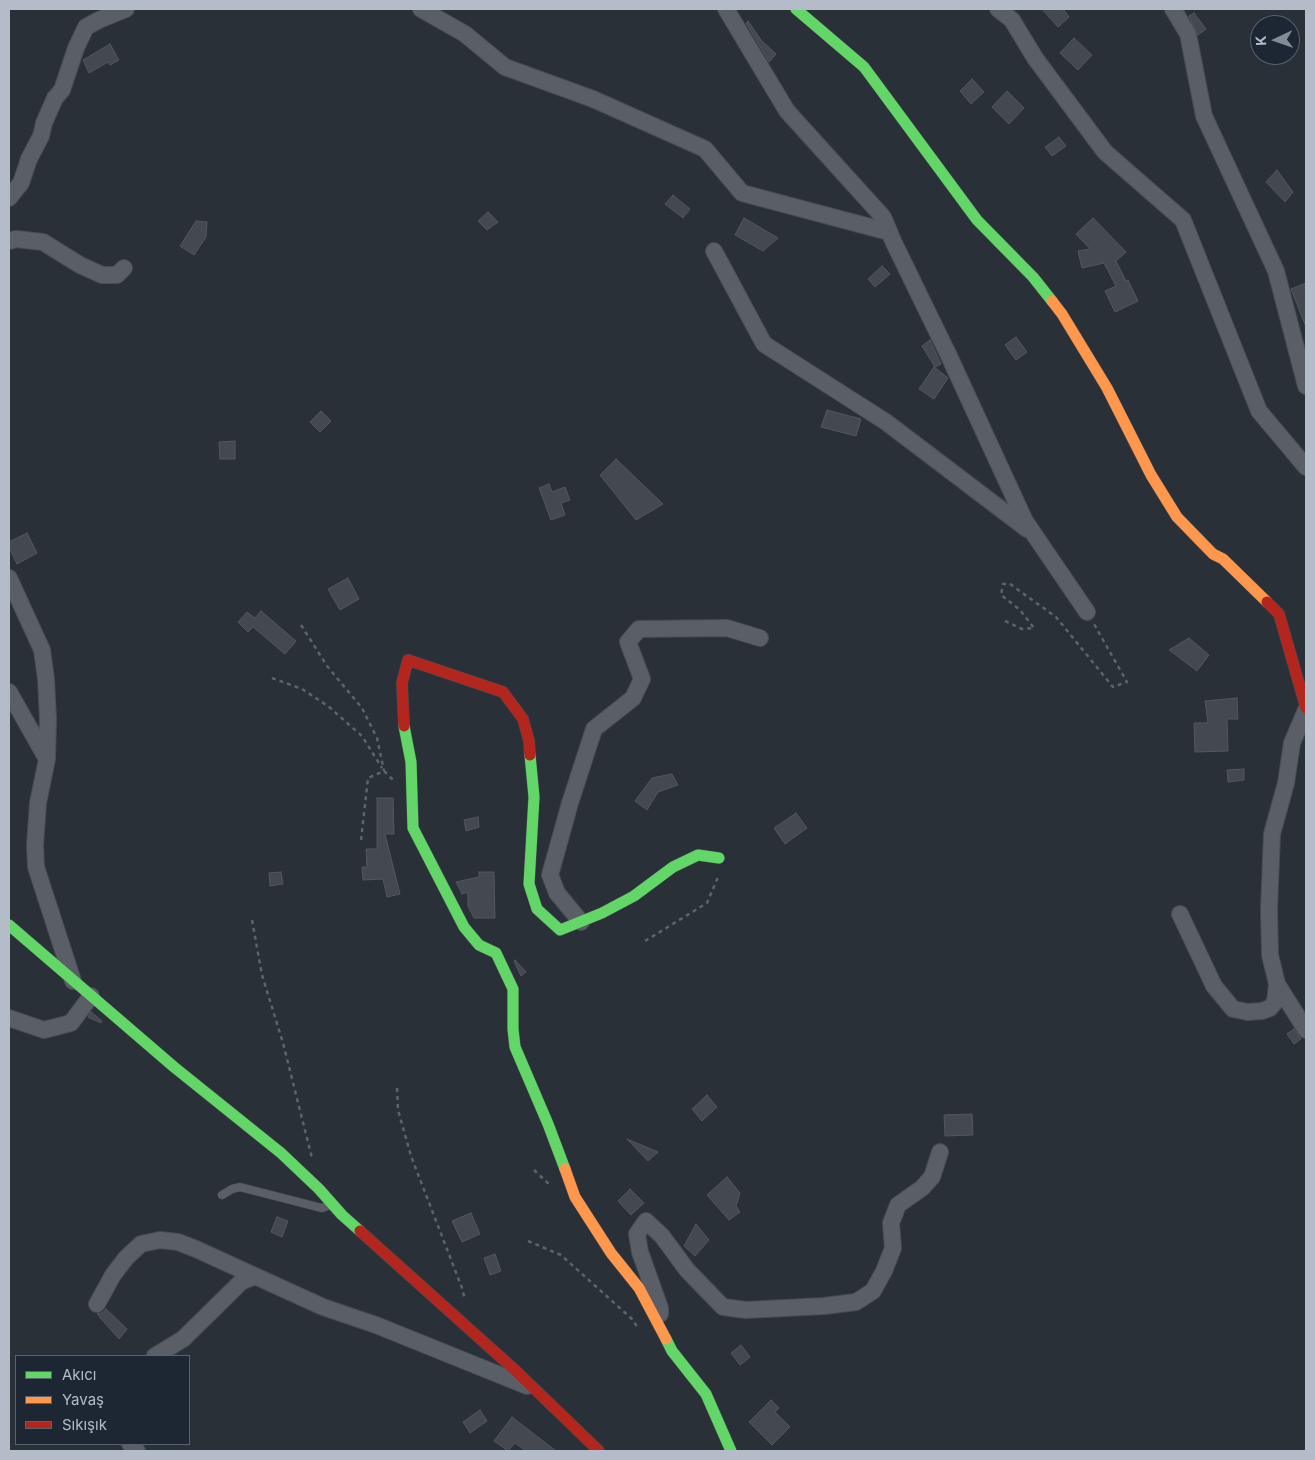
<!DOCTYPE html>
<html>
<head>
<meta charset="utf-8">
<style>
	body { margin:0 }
	#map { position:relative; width:1315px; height:1460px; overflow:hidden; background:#2a3038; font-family:Inter,sans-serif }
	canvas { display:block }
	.frame { position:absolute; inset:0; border:10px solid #b4bcc9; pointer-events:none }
	.legend { position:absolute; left:15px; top:1355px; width:175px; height:90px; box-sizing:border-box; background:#1d2633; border:1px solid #59626f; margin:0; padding:6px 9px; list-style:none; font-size:15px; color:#b4bcc9 }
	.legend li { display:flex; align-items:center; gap:10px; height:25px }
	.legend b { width:25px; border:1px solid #59626f }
	.north { position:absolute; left:1250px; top:15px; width:50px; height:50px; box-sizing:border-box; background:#1d2633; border:1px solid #59626f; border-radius:50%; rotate:267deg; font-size:14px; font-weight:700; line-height:20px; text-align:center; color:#b4bcc9 }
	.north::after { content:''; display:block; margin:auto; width:18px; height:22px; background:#848b96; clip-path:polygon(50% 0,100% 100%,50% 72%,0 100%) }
</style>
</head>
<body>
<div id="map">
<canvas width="1315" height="1460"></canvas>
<div class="frame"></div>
<ul class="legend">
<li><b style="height:6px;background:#63d668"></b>Akıcı</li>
<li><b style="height:6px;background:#ff974d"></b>Yavaş</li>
<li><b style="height:6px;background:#b3261e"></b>Sıkışık</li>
</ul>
<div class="north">K</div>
</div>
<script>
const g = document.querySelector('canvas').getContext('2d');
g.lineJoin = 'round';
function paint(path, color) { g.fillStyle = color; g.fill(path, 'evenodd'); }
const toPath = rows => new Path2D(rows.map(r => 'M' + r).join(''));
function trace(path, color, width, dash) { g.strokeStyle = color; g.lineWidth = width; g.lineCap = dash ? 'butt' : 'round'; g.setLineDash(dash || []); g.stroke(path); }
const building = toPath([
	[1042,9,1063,9,1069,17,1058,27,1042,9],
	[1194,13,1206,29,1198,35,1189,16,1194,13],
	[748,21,761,40,776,54,769,62,746,23,748,21],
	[1074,38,1092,55,1078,70,1060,53,1074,38],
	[110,44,119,60,110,65,108,62,89,73,83,60,110,44],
	[972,79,984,92,971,104,960,91,972,79],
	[1007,91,1024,108,1009,124,992,107,1007,91],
	[1059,137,1066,146,1052,156,1045,147,1059,137],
	[1277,170,1293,192,1285,202,1266,182,1277,170],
	[673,195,690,209,683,218,665,204,673,195],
	[488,212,498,222,487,230,478,221,488,212],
	[744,218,778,238,763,251,735,235,744,218],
	[1093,218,1126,252,1116,261,1126,281,1128,280,1138,301,1115,312,1105,291,1116,286,1104,263,1082,268,1078,251,1090,249,1076,234,1093,218],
	[196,221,207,222,206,237,194,255,180,246,196,221],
	[882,266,890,274,875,287,868,279,882,266],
	[1306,283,1306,327,1291,289,1306,283],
	[1016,337,1027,352,1016,360,1005,345,1016,337],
	[930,340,941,364,935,367,922,346,930,340],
	[934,367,948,378,934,399,919,389,934,367],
	[827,410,861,419,856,436,821,427,827,410],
	[321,411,331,421,320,432,310,422,321,411],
	[235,441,235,459,220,459,219,442,235,441],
	[616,459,663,504,636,520,600,475,616,459],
	[549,484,552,492,565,487,570,500,561,503,565,515,551,520,539,488,549,484],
	[27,533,37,553,17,564,9,547,9,542,27,533],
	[348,578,359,599,340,610,328,589,348,578],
	[261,611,296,641,285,654,253,627,248,632,238,622,247,612,255,618,261,611],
	[1189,638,1209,655,1197,671,1169,650,1189,638],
	[1237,698,1238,719,1227,719,1228,751,1195,752,1194,723,1208,723,1205,701,1237,698],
	[1244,769,1244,780,1228,782,1227,770,1244,769],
	[672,774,678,785,658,792,647,810,635,801,652,778,672,774],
	[377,798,393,798,394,834,385,834,400,894,387,897,383,879,363,880,362,867,367,867,366,849,377,849,377,798],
	[796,813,807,828,785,844,774,828,796,813],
	[478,817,479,827,466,831,464,820,478,817],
	[281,872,283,884,270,886,269,873,281,872],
	[479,872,494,872,495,918,474,918,468,906,468,892,462,894,456,882,479,877,479,872],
	[515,960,526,972,521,976,514,961,515,960],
	[91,1012,102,1021,101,1023,88,1017,91,1012],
	[1294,1029,1301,1039,1294,1044,1287,1034,1294,1029],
	[707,1095,717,1107,702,1121,692,1109,707,1095],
	[972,1114,973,1135,945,1136,944,1115,972,1114],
	[627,1139,658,1152,648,1161,627,1139],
	[727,1177,740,1193,736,1206,740,1212,729,1220,707,1195,727,1177],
	[630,1189,644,1203,631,1215,618,1201,630,1189],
	[471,1213,480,1234,462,1242,452,1221,471,1213],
	[277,1217,288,1221,282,1237,271,1232,277,1217],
	[696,1224,709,1240,695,1256,684,1246,696,1224],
	[495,1254,501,1271,490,1275,484,1258,495,1254],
	[106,1309,127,1329,119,1339,97,1314,102,1313,106,1309],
	[741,1345,750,1357,740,1365,731,1353,741,1345],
	[771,1400,779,1408,775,1412,790,1427,772,1445,749,1422,771,1400],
	[480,1410,487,1421,470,1433,463,1422,480,1410],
	[512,1417,556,1451,526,1451,515,1443,508,1451,494,1441,512,1417]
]);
const path = toPath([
	[1005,621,1022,629,1034,628,1020,610,1001,595,1003,584,1010,584,1056,617,1113,687,1127,682,1094,624],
	[301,625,327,666,362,708,377,738,384,771],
	[272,678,302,689,328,706,362,736,382,768],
	[361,840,368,778,384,771,394,781],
	[252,920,262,975,283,1043,312,1158],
	[645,941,707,903,718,877],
	[397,1088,398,1110,411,1156,462,1288,465,1300],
	[534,1170,551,1186],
	[528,1241,561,1255,632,1319,638,1328]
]);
const lane = toPath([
	[222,1195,232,1189,240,1187,322,1208,330,1205]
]);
const street = toPath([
	[421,9,465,34,505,67,593,99,705,149,742,193,889,232],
	[726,9,787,111,883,217,894,243,949,356,1025,521,1087,612],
	[998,9,1012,20,1035,58,1105,152,1183,220,1259,411,1306,467],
	[1173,9,1188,34,1204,116,1276,271,1306,386],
	[9,198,21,183,29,159,41,136,44,123,51,107,55,98,62,90,76,48,86,27,99,20,126,9],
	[9,241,16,239,43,242,80,265,102,275,117,275,124,268],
	[714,251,764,344,886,422,1027,529],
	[9,578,42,650,46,679,48,719,47,759,38,803,35,845,36,867,73,981],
	[9,692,47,759],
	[1180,914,1214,986,1233,1009,1248,1012,1262,1011,1270,1008,1275,1002,1277,984,1270,955,1269,909,1272,834,1286,783,1292,743,1306,710],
	[581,922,557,893,550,875,570,803,594,729,633,698,642,679,628,642,639,629,727,628,760,638],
	[1277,984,1306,1030],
	[9,1018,44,1030,71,1023,91,996],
	[97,1304,113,1275,126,1258,141,1244,160,1240,178,1242,196,1249,255,1276],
	[660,1314,660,1308,640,1252,637,1234,646,1221,662,1236,687,1270,723,1307,746,1310,824,1306,856,1302,873,1291,884,1271,893,1248,891,1223,898,1205,922,1188,932,1177,940,1152],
	[155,1356,183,1339,241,1282,255,1276,323,1307,376,1325,527,1386],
	[130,1444,137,1451]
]);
const fast = toPath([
	[796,9,864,67,977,220,1033,277,1052,301],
	[404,726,411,762,413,828,464,927,479,945,496,953,513,989,513,1029,515,1047,548,1124,565,1169],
	[530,755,534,797,529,884,537,909,560,930,602,913,634,896,673,867,698,855,719,858],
	[9,925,174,1067,281,1153,319,1189,342,1215,360,1231],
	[666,1339,672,1351,706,1394,731,1451]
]);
const slow = toPath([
	[1052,301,1062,314,1107,388,1151,475,1177,517,1213,554,1223,559,1267,602],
	[565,1169,575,1197,611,1253,639,1288,666,1339]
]);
const jam = toPath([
	[1267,602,1279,614,1306,708],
	[404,726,402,683,408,660,503,692,523,719,529,741,530,755],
	[360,1231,516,1371,599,1451]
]);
paint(building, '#444950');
trace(building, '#52575f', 1);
trace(lane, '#484c53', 9);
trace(street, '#484c53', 18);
trace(fast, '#484c53', 12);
trace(slow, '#484c53', 12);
trace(jam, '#484c53', 12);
trace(path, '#5d636a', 2.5, [4, 4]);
trace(lane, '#5a5e66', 8);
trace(street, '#5a5e66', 16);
trace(fast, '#63d668', 11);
trace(slow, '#ff974d', 11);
trace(jam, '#b3261e', 11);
</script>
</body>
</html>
